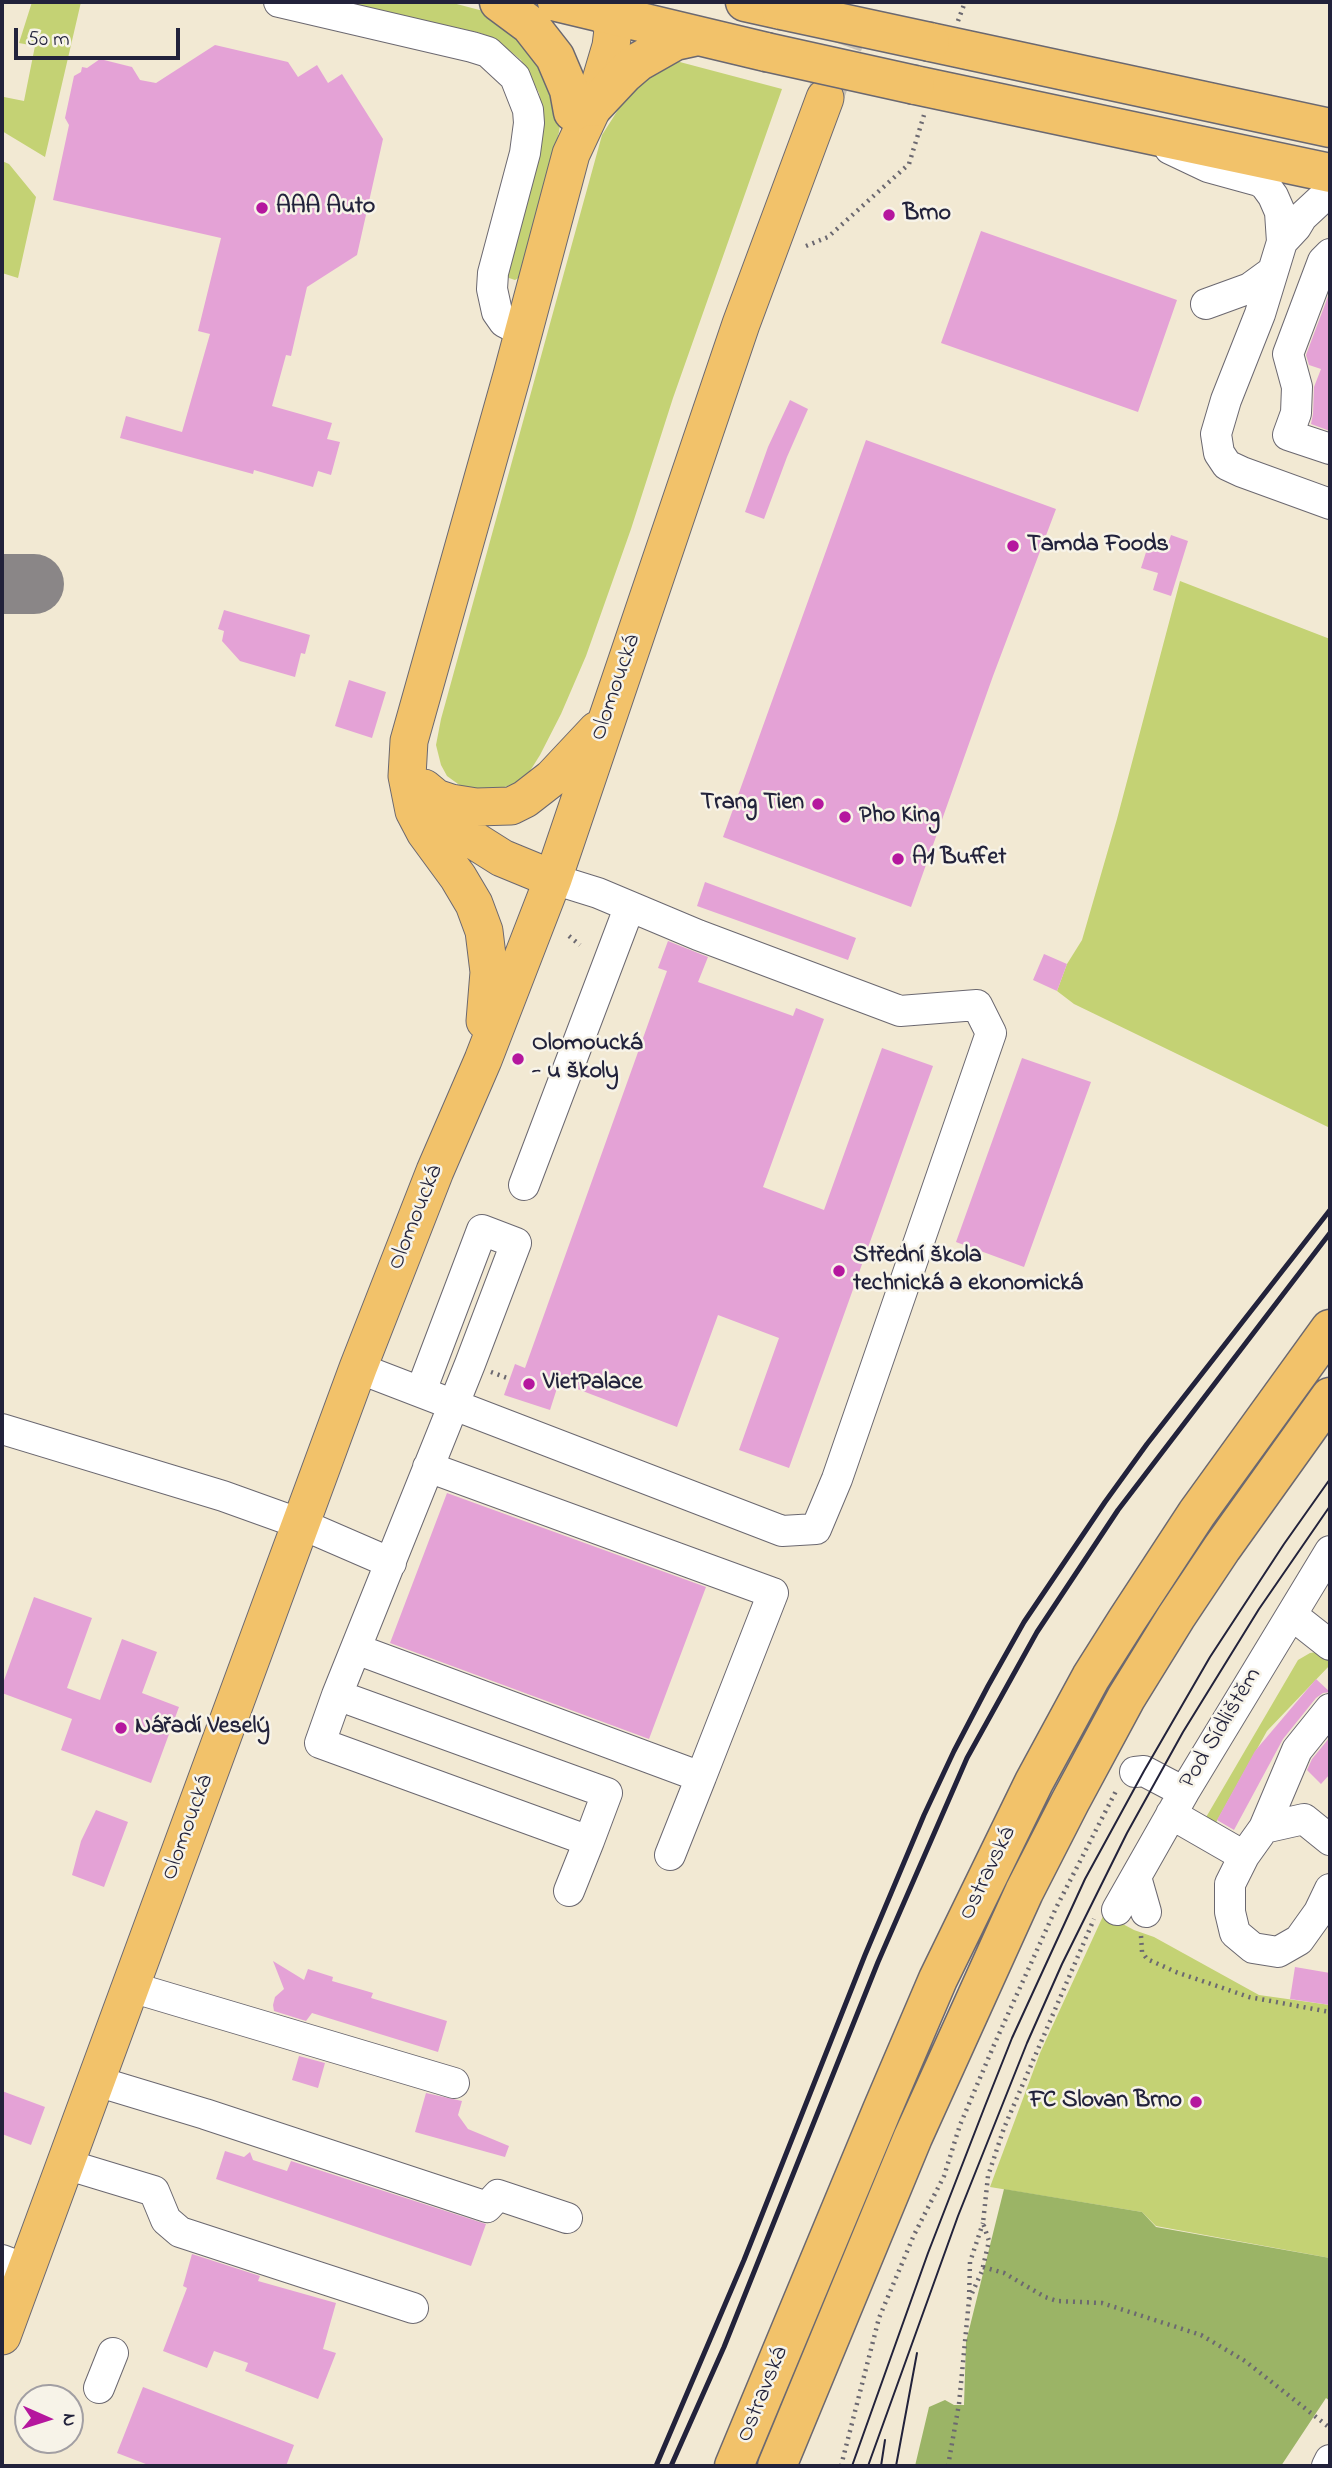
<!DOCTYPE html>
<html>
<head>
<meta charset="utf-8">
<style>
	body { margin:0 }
	#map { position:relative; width:1332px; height:2468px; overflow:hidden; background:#f2e9d3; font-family:"Indie Flower",sans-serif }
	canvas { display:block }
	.frame { position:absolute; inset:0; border:4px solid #22223b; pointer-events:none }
	.north { position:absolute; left:14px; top:2384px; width:70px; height:70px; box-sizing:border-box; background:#f7f3e8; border:2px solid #a29fa3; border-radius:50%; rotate:93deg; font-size:19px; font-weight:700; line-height:28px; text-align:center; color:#22223b }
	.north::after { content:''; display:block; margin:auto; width:24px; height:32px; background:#b5179e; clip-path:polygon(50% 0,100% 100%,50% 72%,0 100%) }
	.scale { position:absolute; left:14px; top:28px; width:166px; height:32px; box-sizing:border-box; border:4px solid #22223b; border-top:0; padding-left:9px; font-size:21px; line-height:24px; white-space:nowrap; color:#22223b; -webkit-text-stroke:5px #f7f3e8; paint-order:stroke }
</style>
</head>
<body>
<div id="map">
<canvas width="1332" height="2468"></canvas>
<div class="frame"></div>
<div class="north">N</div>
<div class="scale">50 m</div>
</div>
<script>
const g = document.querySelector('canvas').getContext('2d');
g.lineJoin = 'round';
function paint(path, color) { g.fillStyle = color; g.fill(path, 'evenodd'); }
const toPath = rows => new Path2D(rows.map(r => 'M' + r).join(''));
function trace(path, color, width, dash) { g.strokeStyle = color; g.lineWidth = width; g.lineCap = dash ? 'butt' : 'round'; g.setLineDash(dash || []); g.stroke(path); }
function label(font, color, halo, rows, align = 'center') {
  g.font = font + ' "Indie Flower",sans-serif'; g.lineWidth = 5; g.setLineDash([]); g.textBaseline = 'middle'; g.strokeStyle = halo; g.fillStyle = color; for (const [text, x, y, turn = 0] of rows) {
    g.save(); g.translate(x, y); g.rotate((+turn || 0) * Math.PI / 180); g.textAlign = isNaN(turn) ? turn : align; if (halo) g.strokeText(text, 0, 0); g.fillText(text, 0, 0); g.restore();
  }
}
const green = toPath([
	[32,2,81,2,45,157,2,131,4,97,24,101,35,46,19,43],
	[345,2,449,2,491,13,532,41,561,117,559,132,520,277,515,280,506,277,544,120,539,93,521,60,494,38,480,33],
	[676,61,782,89,673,398,631,529,586,656,561,714,540,755,530,771,518,783,477,795,458,784,447,776,441,765,436,745,441,719,602,135,623,102,646,77],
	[2,161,9,164,36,197,18,278,2,273],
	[1180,581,1330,639,1330,1128,1074,1004,1057,991,1067,964,1082,940,1117,819],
	[1317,1652,1330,1659,1330,1665,1267,1731,1213,1828,1205,1819,1298,1660,1310,1653],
	[1104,1914,1134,1930,1154,1937,1259,1995,1330,2005,1330,2258,1156,2226,1142,2212,990,2187,1040,2053]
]);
const forest = toPath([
	[1004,2189,1142,2212,1156,2227,1330,2258,1330,2401,1326,2398,1281,2466,915,2466,929,2407,945,2400,954,2405,964,2405,966,2342]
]);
const taxiway = toPath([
	[2,584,34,584]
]);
const building = toPath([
	[215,45,288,62,298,77,317,65,328,83,342,74,383,139,357,255,307,287,291,356,286,355,272,406,332,423,327,439,340,442,331,475,318,471,313,487,254,470,253,474,120,438,126,416,182,432,210,334,198,331,221,238,53,200,69,125,65,118,74,76,81,72,82,67,87,68,100,59,132,67,140,80,156,83],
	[981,231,1177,300,1138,412,941,343],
	[1330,291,1330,431,1311,424,1313,414,1314,387,1321,369,1309,365,1306,355],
	[790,400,808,409,787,457,764,519,745,512,768,447],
	[866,440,1056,509,993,676,911,907,723,837],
	[1171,535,1188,541,1171,596,1153,590,1158,573,1141,568,1148,546,1165,552],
	[224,610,310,635,305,654,301,653,295,677,240,661,222,641,224,631,218,629],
	[349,680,386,692,372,738,335,726],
	[705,882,856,938,848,960,697,906],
	[668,941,708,957,698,982,793,1016,796,1008,824,1019,763,1187,824,1210,882,1048,933,1066,789,1468,739,1450,779,1338,718,1315,677,1427,559,1382,550,1410,504,1395,515,1364,525,1368,667,971,658,968],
	[1044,954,1067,964,1057,991,1033,980],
	[1022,1058,1091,1082,1024,1267,956,1242],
	[447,1493,706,1587,649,1739,390,1643],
	[34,1597,92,1618,67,1688,100,1700,122,1639,157,1652,142,1693,179,1707,151,1783,61,1750,72,1719,2,1693,2,1686],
	[1316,1679,1330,1692,1323,1693,1316,1698,1283,1739,1234,1830,1217,1820,1255,1751],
	[1330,1737,1330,1774,1321,1784,1307,1770,1312,1759],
	[96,1810,128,1822,104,1887,72,1875,81,1841],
	[273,1961,304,1980,308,1969,333,1977,332,1981,373,1993,371,1998,447,2021,438,2052,312,2013,306,2021,274,2011,273,2005,275,1997,284,1989],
	[1295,1967,1330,1973,1330,2005,1290,1999],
	[299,2056,325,2063,318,2088,292,2080],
	[2,2091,45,2107,31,2145,2,2134],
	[426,2093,462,2101,458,2115,468,2129,509,2146,505,2157,415,2132],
	[225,2151,244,2157,250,2152,253,2160,287,2171,291,2161,486,2224,471,2266,216,2179],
	[192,2254,260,2276,258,2281,336,2303,323,2349,336,2353,318,2399,245,2371,248,2363,214,2351,207,2368,163,2351,187,2288,183,2286],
	[143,2387,294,2445,286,2466,151,2466,117,2453]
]);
const majorTunnel = toPath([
	[825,97,859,2]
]);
const path = toPath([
	[958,21,965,2],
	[806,246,828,237,909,164,924,115],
	[569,936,580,945],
	[491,1372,510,1379],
	[1141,1936,1142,1952,1147,1959,1176,1972,1249,1997,1330,2012],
	[983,2267,1004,2273,1045,2297,1057,2301,1102,2303,1201,2335,1245,2361,1330,2428],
	[969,2299,970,2262,983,2223],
	[841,2466,879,2318,914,2235,944,2176,960,2125,994,2045,1056,1908,1117,1789],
	[948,2466,959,2404,969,2300,982,2271,989,2241,983,2223,988,2176,1004,2128,1094,1919]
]);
const minor = toPath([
	[279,2,472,47,488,52,515,77,528,110,529,123,525,153,493,273,492,289,497,312,504,322,523,332],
	[1170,149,1208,167,1259,181,1265,185,1273,196,1280,212,1282,242,1260,314,1226,400,1216,434,1219,453,1227,465,1242,472,1330,504],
	[1282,242,1296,227,1302,217,1330,191],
	[1330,254,1323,261,1288,354,1297,387,1296,413,1288,435,1330,449],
	[1206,304,1250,288,1272,272],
	[524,1185,629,908],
	[358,1368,782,1531,816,1529,837,1479,991,1033,977,1005,900,1011,698,935,598,893,553,879],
	[2,1429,223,1496,301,1524,391,1563],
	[1292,1615,1330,1645],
	[356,1649,701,1777,773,1593,428,1467],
	[337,1695,320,1743,589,1841,607,1793,337,1695,470,1364,516,1243,482,1230,421,1391],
	[1135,1772,1144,1771,1184,1792],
	[1171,1814,1244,1856],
	[1264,1828,1297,1750,1330,1709],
	[1330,1840,1304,1819,1264,1828,1244,1856,1230,1884,1230,1912,1235,1933,1253,1948,1278,1952,1299,1940,1319,1912,1330,1889],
	[670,1855,701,1777],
	[1136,1877,1146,1912],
	[569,1891,589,1841],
	[1117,1910,1184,1792,1330,1551],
	[131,1987,454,2083],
	[96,2081,205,2114,487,2207,498,2195,567,2218],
	[65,2164,154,2191,166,2220,180,2232,413,2308],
	[2,2260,26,2269],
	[99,2388,113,2353],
	[1327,2466,1330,2460]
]);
const major = toPath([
	[421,788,429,803,456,829,502,858,553,879],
	[424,788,436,798,451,803,476,807,511,806,525,799,552,778,597,730],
	[485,1021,489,972,484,931,474,904,458,877,425,832,414,811,407,776,409,741,512,375,571,154,593,107,611,46,613,30,604,2],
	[2,2336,358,1368,435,1171,483,1060,553,879,741,324,825,98]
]);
const highway = toPath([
	[499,2,530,25,555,57,569,90,573,112],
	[557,2,766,52],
	[745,2,781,10],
	[930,42,1330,128],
	[915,85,1330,173],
	[593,107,624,74,638,62,675,41,698,36],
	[734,2466,882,2110,938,1979,1034,1782,1091,1677,1127,1620,1197,1513,1330,1329],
	[777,2466,913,2137,1024,1892,1070,1802,1126,1698,1176,1617,1222,1548,1330,1397]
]);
const tram = toPath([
	[852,2466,928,2253,985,2106,1012,2038,1085,1879,1144,1771,1210,1657,1284,1544,1330,1479],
	[868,2466,958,2216,1027,2043,1062,1964,1127,1833,1183,1732,1259,1609,1330,1506],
	[881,2466,885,2440],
	[896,2466,917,2353]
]);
const rail = toPath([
	[656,2466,744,2260,865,1955,924,1815,954,1751,988,1686,1024,1622,1105,1502,1147,1444,1330,1210],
	[671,2466,724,2347,878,1962,967,1758,1037,1632,1118,1510,1330,1233]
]);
const highwayBridge = toPath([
	[781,10,930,42],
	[766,52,915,85]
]);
const markers = [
	[262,208,7,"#b5179e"],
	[889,215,7,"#b5179e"],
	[1013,546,7,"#b5179e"],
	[818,804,7,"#b5179e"],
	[845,817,7,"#b5179e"],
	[898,859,7,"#b5179e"],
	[518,1059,7,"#b5179e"],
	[839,1271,7,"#b5179e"],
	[529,1384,7,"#b5179e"],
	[121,1728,7,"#b5179e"],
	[1196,2102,7,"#b5179e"]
];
const poiNames = [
	["AAA Auto",276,208],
	["Brno",903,215],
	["Tamda Foods",1027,546],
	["Trang Tien",804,804,"right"],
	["Pho King",859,817],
	["A1 Buffet",912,859],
	["Olomoucká",532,1045],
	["- u školy",532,1073],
	["Střední škola",853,1257],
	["technická a ekonomická",853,1285],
	["VietPalace",543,1384],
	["Nářadí Veselý",135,1728],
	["FC Slovan Brno",1182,2102,"right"]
];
const streetNames = [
	["Olomoucká",617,688,-71],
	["Olomoucká",417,1218,-68],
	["Pod Sídlištěm",1222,1729,-59],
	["Olomoucká",189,1828,-70],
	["Ostravská",989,1874,-64],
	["Ostravská",764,2395,-68]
];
paint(green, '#c4d274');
paint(forest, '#9bb466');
trace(taxiway, '#8a8687', 60);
paint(building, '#e4a2d6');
trace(majorTunnel, '#c8c1b5', 37, [37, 18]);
trace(minor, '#6b6870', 32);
trace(major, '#6b6870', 39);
trace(highway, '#6b6870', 41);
trace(path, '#6b6870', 4.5, [2, 5]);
trace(minor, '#fff', 30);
trace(major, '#f2c26a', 37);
trace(highway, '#f2c26a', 38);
trace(tram, '#22223b', 2);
trace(rail, '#22223b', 5);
trace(highwayBridge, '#6b6870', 41, []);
trace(highwayBridge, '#f2c26a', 38);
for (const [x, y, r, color] of markers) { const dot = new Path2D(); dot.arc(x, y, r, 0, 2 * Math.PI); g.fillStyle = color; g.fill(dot); trace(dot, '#f7f3e8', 2.5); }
label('bold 24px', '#22223b', '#f7f3e8', poiNames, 'left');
label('24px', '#22223b', '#f7f3e8', streetNames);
</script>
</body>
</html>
